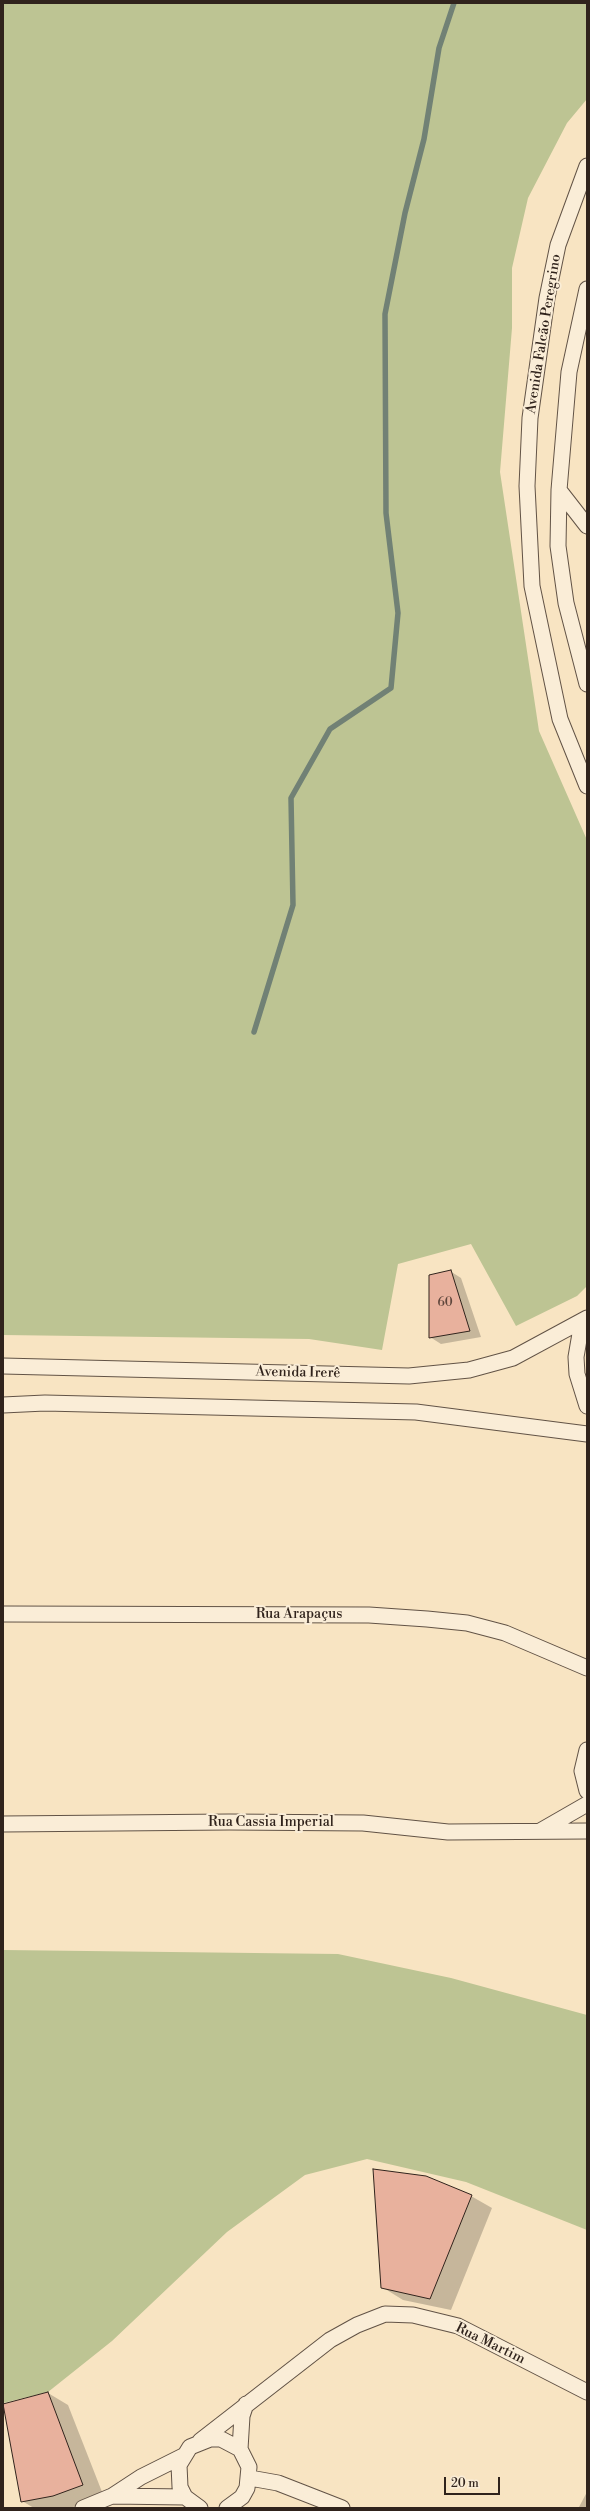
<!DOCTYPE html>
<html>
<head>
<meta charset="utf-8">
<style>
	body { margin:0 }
	#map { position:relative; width:590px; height:2511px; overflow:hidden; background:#f8e4c2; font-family:"Libre Bodoni",serif }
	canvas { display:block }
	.frame { position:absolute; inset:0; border:4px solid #30231c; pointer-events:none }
	.scale { position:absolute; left:444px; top:2477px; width:56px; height:18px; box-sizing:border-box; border:2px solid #30231c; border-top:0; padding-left:5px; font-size:12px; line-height:14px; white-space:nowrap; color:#30231c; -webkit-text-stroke:3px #faedd7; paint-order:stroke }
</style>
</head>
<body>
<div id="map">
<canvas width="590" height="2511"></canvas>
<div class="frame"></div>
<div class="scale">20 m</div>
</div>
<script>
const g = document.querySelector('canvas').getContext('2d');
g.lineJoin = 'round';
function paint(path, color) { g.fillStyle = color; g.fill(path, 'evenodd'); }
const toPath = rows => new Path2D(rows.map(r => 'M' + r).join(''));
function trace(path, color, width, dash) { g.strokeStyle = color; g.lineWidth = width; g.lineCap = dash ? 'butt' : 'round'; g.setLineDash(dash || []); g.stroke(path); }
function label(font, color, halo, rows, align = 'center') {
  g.font = font + ' "Libre Bodoni",serif'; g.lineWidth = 4; g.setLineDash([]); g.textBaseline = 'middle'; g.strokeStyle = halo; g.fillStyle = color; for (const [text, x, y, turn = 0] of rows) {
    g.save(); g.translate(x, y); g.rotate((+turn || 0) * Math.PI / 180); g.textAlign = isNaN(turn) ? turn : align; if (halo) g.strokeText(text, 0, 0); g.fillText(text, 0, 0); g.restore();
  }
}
const green = toPath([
	[3,3,587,3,587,99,567,123,528,198,512,268,512,328,500,472,539,731,587,840,587,1286,577,1296,516,1326,471,1244,398,1264,382,1350,309,1339,3,1335],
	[3,1950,338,1954,451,1978,587,2015,587,2230,466,2182,367,2159,305,2175,227,2232,112,2341,48,2392,3,2403]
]);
const shadow = toPath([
	[450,1271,461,1278,481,1337,441,1344,430,1337],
	[471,2196,492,2208,451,2310,403,2300,382,2287],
	[48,2393,68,2405,104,2497,70,2508,34,2508,22,2501],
	[587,2492,587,2508,581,2508,579,2507]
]);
const stream = toPath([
	[254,1032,293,905,291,798,330,729,391,688,398,613,386,513,385,314,405,213,424,139,439,48,454,3]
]);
const building = toPath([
	[451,1270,470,1331,429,1338,429,1275,451,1270],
	[373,2169,426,2176,472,2195,430,2299,381,2288,373,2169],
	[48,2392,83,2485,53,2496,21,2502,3,2404,48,2392]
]);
const minor = toPath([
	[587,166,558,245,547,298,530,418,527,486,532,586,560,719,587,786],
	[587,289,569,372,559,490,558,546,566,603,587,684],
	[559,490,587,526],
	[582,1322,576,1357,577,1374,587,1406],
	[3,1366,409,1376,469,1370,513,1358,587,1318],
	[3,1405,45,1403,416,1412,587,1434],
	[3,1614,369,1615,427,1619,467,1623,505,1633,587,1668],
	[587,1750,582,1771,587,1791],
	[3,1824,229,1822,363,1823,448,1832,587,1831],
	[540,1831,587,1804],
	[200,2441,330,2340,357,2325,385,2314,413,2315,458,2326,587,2392],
	[240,2449,242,2416,246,2404],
	[250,2478,278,2483,342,2508],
	[112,2496,185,2497],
	[83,2508,112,2496,141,2477,183,2456],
	[200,2508,185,2497,180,2487,179,2465,190,2447,210,2439,221,2439,240,2449,249,2467,247,2488,242,2497,227,2508]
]);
const numberNames = [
	["60",445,1303]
];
const streetNames = [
	["Avenida Falcão Peregrino",544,334,-81],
	["Avenida Irerê",298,1373,1],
	["Rua Arapaçus",299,1615],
	["Rua Cassia Imperial",271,1823],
	["Rua Martim",490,2344,26]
];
paint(green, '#bdc493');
paint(shadow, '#0003');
trace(stream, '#718175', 5.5);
paint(building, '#e8b19d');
trace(building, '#30231c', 1);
trace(minor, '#625346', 17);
trace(minor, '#faedd7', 15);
label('12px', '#5e463c', null, numberNames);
label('14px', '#30231c', '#faedd7', streetNames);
</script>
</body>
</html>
